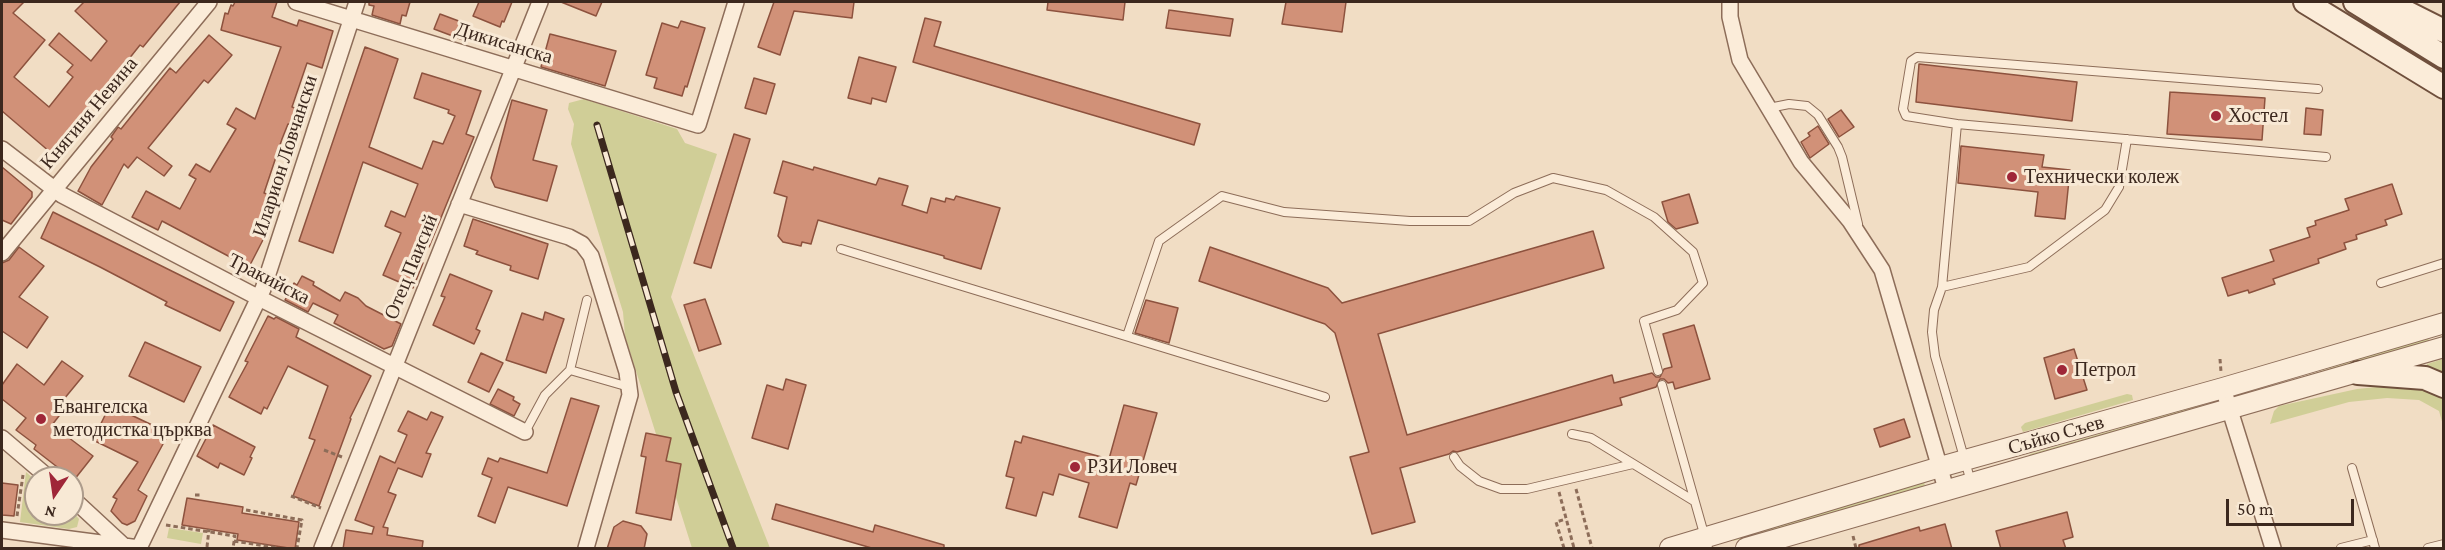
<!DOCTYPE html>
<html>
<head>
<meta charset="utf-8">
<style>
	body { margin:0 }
	#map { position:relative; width:2445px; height:550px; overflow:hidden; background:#f1ddc4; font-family:"Crimson Pro",serif }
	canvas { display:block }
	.frame { position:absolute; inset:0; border:3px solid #3c281e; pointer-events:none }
	.north { position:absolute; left:24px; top:466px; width:60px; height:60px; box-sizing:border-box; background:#f8e9d5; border:2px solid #ad9c8c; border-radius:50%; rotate:193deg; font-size:16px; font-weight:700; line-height:24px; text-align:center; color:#3c281e }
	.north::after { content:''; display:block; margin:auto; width:21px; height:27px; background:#9f2638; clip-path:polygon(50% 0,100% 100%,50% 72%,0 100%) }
	.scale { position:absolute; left:2226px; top:499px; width:128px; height:27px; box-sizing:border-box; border:3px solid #3c281e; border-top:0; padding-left:8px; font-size:18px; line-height:21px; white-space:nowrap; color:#3c281e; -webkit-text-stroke:4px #f8e9d5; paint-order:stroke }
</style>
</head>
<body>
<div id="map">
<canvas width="2445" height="550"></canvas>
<div class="frame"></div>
<div class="north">N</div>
<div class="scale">50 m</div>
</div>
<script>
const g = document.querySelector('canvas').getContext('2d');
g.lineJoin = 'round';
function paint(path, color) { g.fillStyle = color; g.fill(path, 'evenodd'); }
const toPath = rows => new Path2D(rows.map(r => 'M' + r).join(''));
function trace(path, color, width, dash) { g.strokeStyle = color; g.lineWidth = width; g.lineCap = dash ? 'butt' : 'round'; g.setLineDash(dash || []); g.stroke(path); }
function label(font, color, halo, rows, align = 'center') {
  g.font = font + ' "Crimson Pro",serif'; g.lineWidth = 6; g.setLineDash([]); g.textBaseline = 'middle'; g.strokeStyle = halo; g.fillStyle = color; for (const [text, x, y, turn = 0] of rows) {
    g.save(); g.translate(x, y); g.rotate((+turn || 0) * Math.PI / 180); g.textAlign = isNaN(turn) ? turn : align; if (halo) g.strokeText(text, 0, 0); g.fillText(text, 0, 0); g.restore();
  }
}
const green = toPath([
	[584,99,677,129,685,143,717,154,671,297,770,548,692,548,625,336,623,312,571,144,574,124,568,109,569,103],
	[2428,337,2429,341,2304,379,2302,377],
	[2443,359,2443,377,2427,368,2427,364],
	[2406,384,2443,394,2443,425,2439,411,2419,400,2387,398,2349,402,2270,424,2274,411,2279,406,2357,389],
	[2127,394,2132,395,2133,400,2023,432,2021,427,2025,423],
	[2201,405,2202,407,2029,456,2030,454],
	[26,472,36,481,36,514,72,514,72,511,79,519,77,527,69,529,20,522],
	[1924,482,1925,486,1733,541,1734,539],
	[169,528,203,533,201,544,167,538]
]);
const building = toPath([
	[2,2,24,2,13,13,45,40,14,77,49,107,73,77,67,72,73,65,49,45,59,33,91,61,107,41,75,11,84,2,180,2,143,47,140,45,109,84,108,83,50,152,2,111,2,2],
	[235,2,277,2,272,17,297,26,299,20,333,31,322,68,307,63,292,107,304,111,299,127,288,124,282,139,264,193,276,197,264,233,266,234,249,267,162,221,158,230,132,217,146,191,180,209,196,179,189,175,196,164,210,172,236,129,227,124,236,108,255,119,281,47,221,30,225,13,228,14,231,5,233,6,235,2],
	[369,2,410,2,406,16,402,15,400,24,372,15,374,6,369,5,369,2],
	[479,2,512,2,504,22,502,21,500,27,473,16,479,2],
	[561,2,602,2,596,16,561,2],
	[774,2,854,2,852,18,794,11,780,55,758,47,774,2],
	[1048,2,1125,2,1123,20,1047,10,1048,2],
	[1286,2,1346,2,1342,32,1282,24,1286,2],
	[1169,10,1233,19,1230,36,1166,28,1169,10],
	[440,14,472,26,466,41,434,29,440,14],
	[925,18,941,22,934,46,1200,124,1194,145,913,62,925,18],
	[681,21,705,28,687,87,685,86,682,96,654,88,657,78,646,75,662,23,678,28,681,21],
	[550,34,616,51,605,86,541,67,550,34],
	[209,35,232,55,208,83,204,80,148,148,172,166,164,176,137,157,128,168,124,164,102,205,78,191,91,167,113,139,111,137,118,127,121,129,170,68,176,73,209,35],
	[365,47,398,59,369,147,422,169,433,141,443,144,455,116,448,113,449,110,414,98,422,73,481,91,466,134,474,137,429,247,423,245,417,260,423,263,413,288,383,275,401,233,385,226,391,211,405,217,418,184,363,162,333,253,299,241,365,47],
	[859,57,896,67,886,102,872,98,871,104,848,98,859,57],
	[1919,64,2077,82,2072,121,1916,102,1919,64],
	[754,78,775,84,766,114,745,108,754,78],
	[2170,92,2265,98,2262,140,2167,134,2170,92],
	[512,100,547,110,533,160,557,166,547,201,495,187,491,178,512,100],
	[2306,108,2323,110,2321,135,2304,134,2306,108],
	[1841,110,1854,127,1839,137,1828,119,1841,110],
	[1818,126,1829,144,1810,158,1801,142,1810,136,1808,133,1818,126],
	[734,134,750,139,711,268,694,263,734,134],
	[1961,146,2044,155,2042,167,2070,170,2065,219,2035,216,2038,192,1958,183,1961,146],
	[783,161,813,170,814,167,876,185,879,178,908,186,902,205,927,213,931,198,945,202,946,198,954,200,956,196,1000,208,981,269,944,258,944,256,818,220,811,244,802,242,801,246,783,242,778,236,787,197,774,193,783,161],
	[2,167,32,192,32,197,11,224,2,220,2,167],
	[2392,184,2402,214,2385,220,2387,225,2356,235,2357,239,2344,243,2346,249,2318,259,2319,263,2273,279,2275,284,2249,293,2248,290,2228,296,2222,278,2274,261,2270,250,2310,237,2307,228,2316,225,2315,221,2349,210,2345,199,2392,184],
	[1689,194,1698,223,1676,229,1668,222,1662,202,1689,194],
	[53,212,234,302,220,331,165,305,167,302,100,267,41,238,53,212],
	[473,219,548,244,538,279,510,270,511,266,476,254,478,251,464,246,473,219],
	[1593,231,1604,268,1378,334,1407,435,1612,375,1614,383,1652,373,1656,377,1660,377,1664,369,1672,367,1663,334,1694,325,1710,379,1675,389,1673,382,1668,383,1664,379,1660,379,1656,387,1620,398,1622,405,1457,452,1453,451,1449,454,1400,468,1415,522,1372,534,1350,457,1369,452,1335,333,1325,324,1199,281,1210,247,1328,288,1342,303,1593,231],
	[19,247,44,266,19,297,48,317,27,348,2,331,2,263,9,260,19,247],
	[450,274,492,291,476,329,480,331,474,344,433,325,445,297,441,296,450,274],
	[302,276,314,282,313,285,340,301,345,292,358,298,366,306,401,324,392,346,384,349,334,323,338,315,313,303,308,312,285,300,294,283,297,285,302,276],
	[705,299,721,344,699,351,684,305,705,299],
	[1146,300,1178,308,1169,343,1135,333,1146,300],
	[545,312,564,319,546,373,506,360,522,313,543,320,545,312],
	[268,316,274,319,276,317,299,329,296,337,371,376,350,418,351,419,319,506,293,496,315,440,309,438,328,386,288,366,267,409,264,407,261,414,229,397,248,362,245,361,268,316],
	[145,342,201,367,184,402,129,376,145,342],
	[2074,349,2087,390,2055,399,2044,358,2074,349],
	[481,353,503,363,489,392,468,382,481,353],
	[62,361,83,376,64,399,69,403,52,425,93,456,74,480,34,449,36,445,16,430,26,418,2,399,2,385,17,364,44,385,62,361],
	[786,379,806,385,788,449,752,438,767,385,783,390,786,379],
	[498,389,514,397,513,400,520,404,514,416,490,404,498,389],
	[571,398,599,406,567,506,508,487,495,523,478,516,492,478,482,474,488,458,498,462,500,458,547,473,571,398],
	[110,405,169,433,138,490,147,496,135,521,127,525,122,523,111,511,117,499,113,497,138,462,93,440,110,405],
	[1124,405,1157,413,1136,485,1130,483,1117,528,1079,517,1089,483,1059,474,1053,495,1043,492,1036,516,1006,508,1014,478,1006,476,1015,441,1021,443,1023,436,1109,459,1124,405],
	[408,411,427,420,431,412,443,417,426,453,431,454,422,477,398,468,388,492,396,495,383,527,388,528,387,535,423,541,422,549,343,549,346,530,372,534,374,527,355,520,380,456,395,463,407,435,398,431,408,411],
	[1904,419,1910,437,1880,447,1874,429,1904,419],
	[213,425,255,447,250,457,252,458,244,475,220,463,218,468,197,456,213,425],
	[646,433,671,438,666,461,681,464,671,520,636,513,646,457,641,456,646,433],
	[2,483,18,485,14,516,2,515,2,483],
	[187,498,243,507,242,513,299,522,295,549,237,540,238,534,182,525,187,498],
	[776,504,873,532,875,525,944,545,944,549,875,549,772,519,776,504],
	[2067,512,2073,537,2063,540,2066,549,2001,549,1996,531,2067,512],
	[623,521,641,526,647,534,644,549,607,549,614,527,623,521],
	[1945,524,1952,549,1859,549,1859,545,1919,527,1920,531,1945,524]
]);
const path = toPath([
	[2220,359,2221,372],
	[324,450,342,457],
	[1576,489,1592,548],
	[1559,492,1574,548],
	[195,495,200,495],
	[291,496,321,508],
	[246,510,302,520,297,548],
	[17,516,23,475],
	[166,525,235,536,233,548],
	[1853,536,1856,548],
	[234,541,278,548],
	[207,547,209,529],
	[1564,548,1556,522,1566,519]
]);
const service = toPath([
	[1769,108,1789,104,1807,106,1818,115,1838,147,1842,157,1858,224],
	[1957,124,1906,116,1903,109,1911,61,1917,57,2318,89],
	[841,249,1325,397],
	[2381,283,2444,263],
	[1942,287,2029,267,2105,210,2119,187,2127,139],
	[1127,336,1159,241,1222,196,1284,212,1410,221,1469,221,1514,193,1553,178,1606,190,1654,217,1693,252,1703,283,1677,310,1644,321,1658,371],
	[570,370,629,387],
	[1662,385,1708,548],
	[525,432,545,395,570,370,587,300],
	[1572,434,1591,438,1694,501],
	[1454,457,1460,466,1479,481,1501,489,1527,489,1633,464],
	[2352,468,2375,548],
	[1971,482,1935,356,1932,332,1934,310,1942,287,1957,124,2326,157],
	[2341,548,2373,540],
	[2428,548,2444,544]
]);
const minor = toPath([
	[296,2,698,125,736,2],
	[1730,2,1730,17,1740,60,1801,162,1850,221,1882,270,1946,489],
	[2,149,62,195,259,298,525,432],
	[459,204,569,237,582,244,591,256,627,372,630,395,586,548],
	[2,253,209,2],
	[2223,388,2273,548],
	[2,438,49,478],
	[72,498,125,547],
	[2,530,139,548],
	[139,548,263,289,357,2],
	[322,548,540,2]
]);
const tertiary = toPath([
	[1670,548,1940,467,2223,388,2444,323],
	[1746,548,2444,347]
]);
const secondary = toPath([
	[2305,2,2444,87],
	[2355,2,2444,57],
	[2386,2,2444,31],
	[2358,373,2425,378,2444,386]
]);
const rail = toPath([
	[597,125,676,392,733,548]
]);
const markers = [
	[2216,116,6,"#9f2638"],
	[2012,177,6,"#9f2638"],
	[2062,370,6,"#9f2638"],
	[41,419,6,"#9f2638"],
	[1075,467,6,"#9f2638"]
];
const streetNames = [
	["Дикисанска",504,43,17],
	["Княгиня Невина",89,113,-50],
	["Иларион Ловчански",285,156,-72],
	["Отец Паисий",411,267,-68],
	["Тракийска",269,279,27],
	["Съйко Съев",2056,435,-16]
];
const poiNames = [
	["Хостел",2228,116],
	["Технически колеж",2024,177],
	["Петрол",2074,370],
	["Евангелска",53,407],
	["методистка църква",53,430],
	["РЗИ Ловеч",1087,467]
];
paint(green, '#d0ce97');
paint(building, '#d19178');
trace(building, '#8d523e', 1.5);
trace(service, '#8d6d59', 10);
trace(minor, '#8d6d59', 18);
trace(tertiary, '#8d6d59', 22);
trace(secondary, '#6f4f3c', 26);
trace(path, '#8d6d59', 3, [4.5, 3]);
trace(service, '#fbecd9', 8);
trace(minor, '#fbecd9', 15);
trace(tertiary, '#fbecd9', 20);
trace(secondary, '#fbecd9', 22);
trace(rail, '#3c281e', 7);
trace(rail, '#f8e9d5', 4.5, [14]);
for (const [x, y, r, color] of markers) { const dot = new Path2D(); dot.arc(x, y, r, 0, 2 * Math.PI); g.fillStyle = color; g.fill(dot); trace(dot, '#f8e9d5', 2); }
label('20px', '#3c281e', '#f8e9d5', streetNames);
label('20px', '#3c281e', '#f8e9d5', poiNames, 'left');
</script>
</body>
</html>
